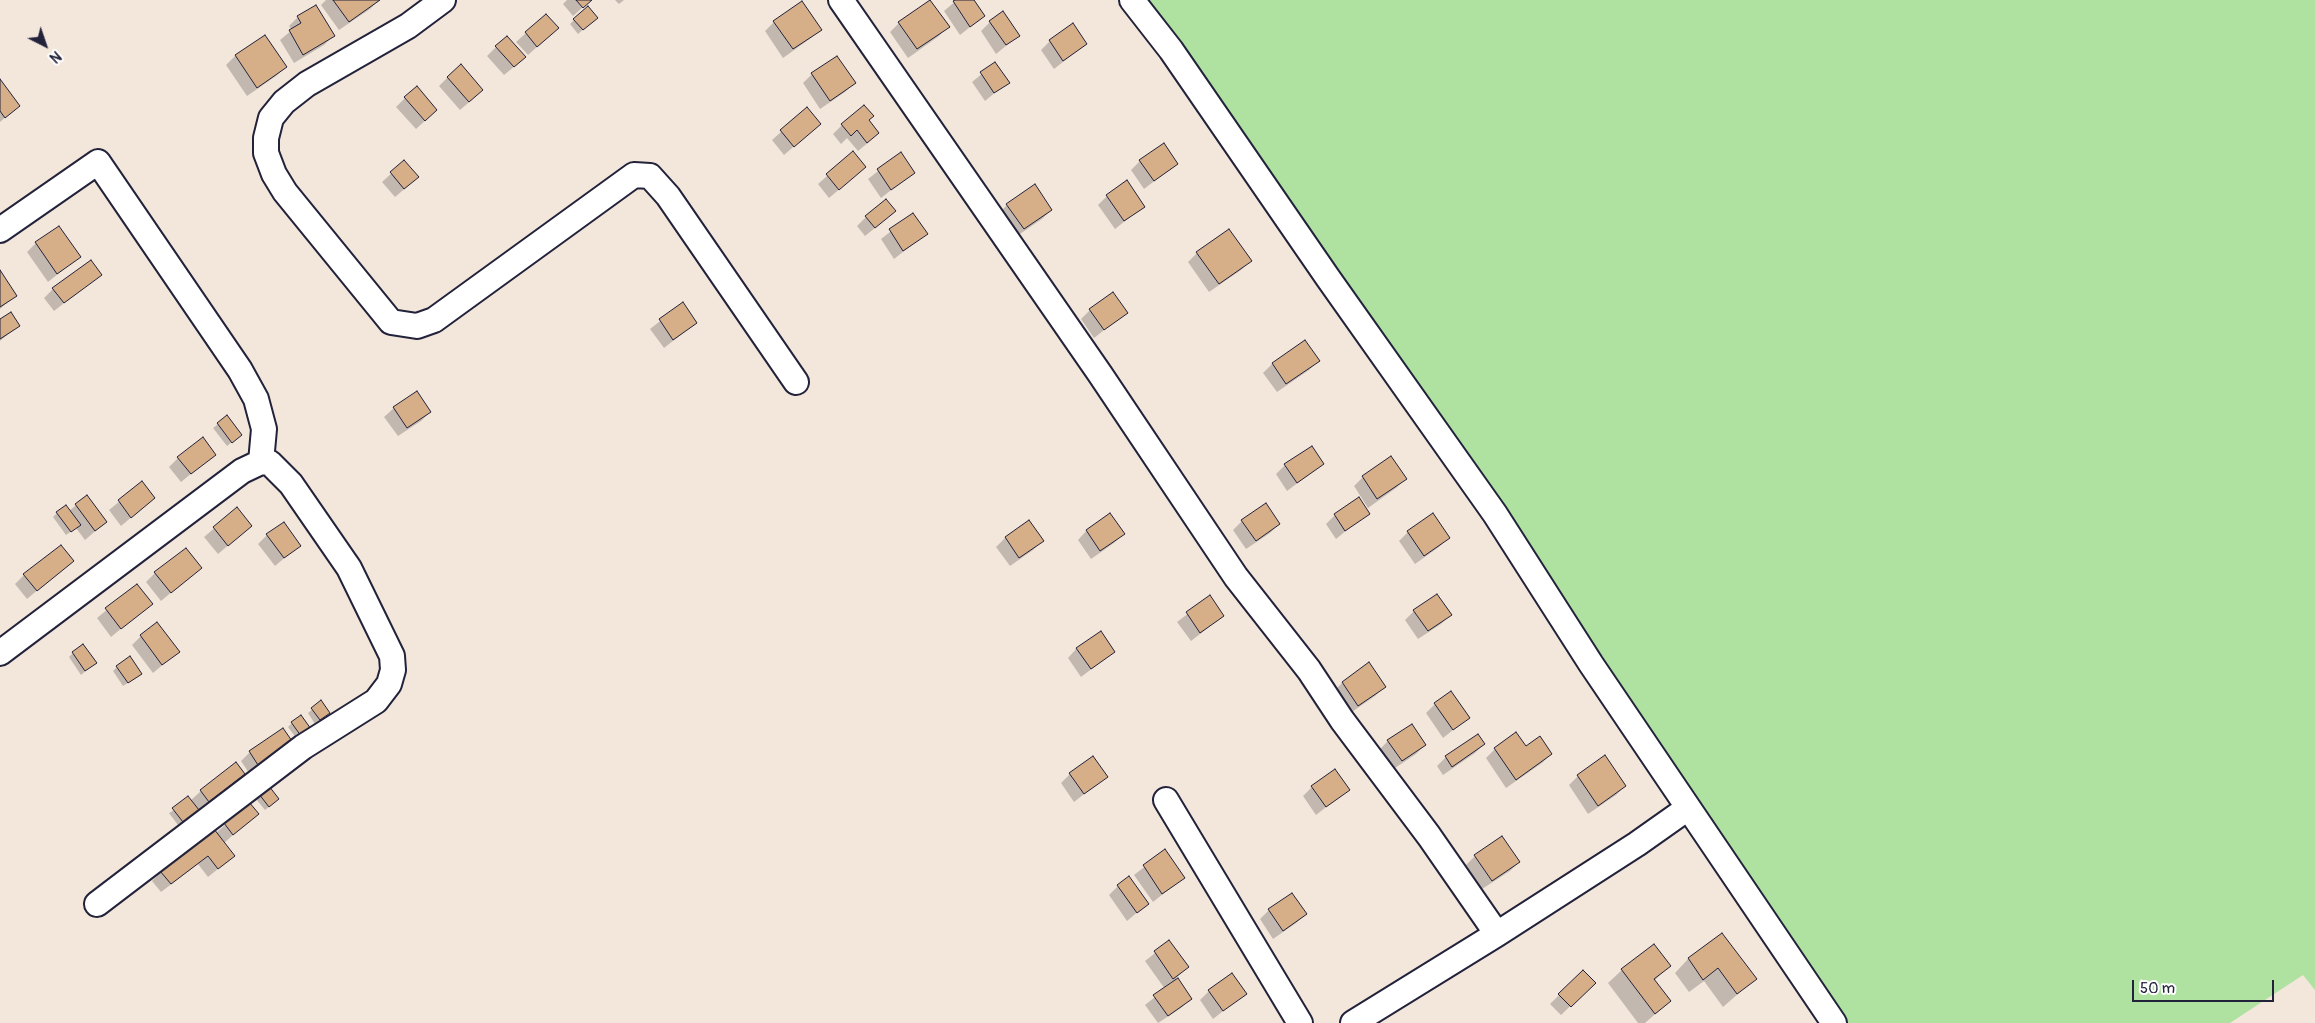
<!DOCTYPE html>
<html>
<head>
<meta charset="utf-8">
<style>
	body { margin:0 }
	#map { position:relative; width:2315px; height:1023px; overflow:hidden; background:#f3e7db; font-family:Pangolin,sans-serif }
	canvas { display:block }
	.north { position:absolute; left:20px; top:20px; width:50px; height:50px; -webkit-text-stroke:4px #fff; paint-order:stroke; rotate:139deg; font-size:14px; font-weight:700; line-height:20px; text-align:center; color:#22223b }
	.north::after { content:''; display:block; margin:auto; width:18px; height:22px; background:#22223b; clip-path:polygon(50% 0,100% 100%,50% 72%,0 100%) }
	.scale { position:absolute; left:2132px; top:980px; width:142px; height:22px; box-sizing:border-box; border:2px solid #22223b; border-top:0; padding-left:6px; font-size:15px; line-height:18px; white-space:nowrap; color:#22223b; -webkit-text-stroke:4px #fff; paint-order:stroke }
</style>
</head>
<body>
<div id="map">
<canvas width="2315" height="1023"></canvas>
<div class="north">N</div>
<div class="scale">50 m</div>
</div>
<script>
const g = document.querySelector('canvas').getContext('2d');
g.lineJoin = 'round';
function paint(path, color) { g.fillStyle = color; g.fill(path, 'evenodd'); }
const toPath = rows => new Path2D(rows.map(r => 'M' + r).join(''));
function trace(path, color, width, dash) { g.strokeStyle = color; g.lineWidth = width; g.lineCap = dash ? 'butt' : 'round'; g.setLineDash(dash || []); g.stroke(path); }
const green = toPath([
	[1132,0,2315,0,2315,990,2303,975,2230,1023,1834,1023]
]);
const shadow = toPath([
	[326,0,379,0,370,9,339,30,321,5],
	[567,0,591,0,573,16,563,4],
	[615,0,624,0,619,4],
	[957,0,973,0,984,16,960,35,944,11],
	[931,1,948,26,939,36,908,58,890,32,899,23],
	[546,15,548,37,528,55,516,42],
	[298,17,333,36,324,45,294,63,280,40,292,30,289,26],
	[574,20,592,22,578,34,570,24],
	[774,22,820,29,811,38,783,58,765,31],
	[990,22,1018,36,996,54,981,31],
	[264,37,285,67,276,76,247,96,226,65,235,56],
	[1050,41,1086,44,1054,69,1041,50],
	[496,47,515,66,504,75,487,56],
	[995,63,1008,82,985,101,972,82],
	[812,74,854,83,845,92,820,109,803,83],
	[448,77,473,99,460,110,439,86],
	[0,81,18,106,0,122],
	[405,98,427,119,416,129,396,107],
	[807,109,820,124,784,155,772,140],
	[867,121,869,142,858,151,847,138,841,144,833,134,842,125],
	[853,153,855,176,829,198,818,184],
	[900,154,913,173,881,198,868,179],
	[1140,161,1177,164,1144,189,1131,170],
	[404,162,408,186,395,197,382,182],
	[1107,196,1144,206,1115,229,1098,205],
	[1007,205,1051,210,1042,219,1014,238,998,214],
	[913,214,926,234,894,259,881,239],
	[866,217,885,220,865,236,857,226],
	[36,243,79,257,48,282,27,252],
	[1197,253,1250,261,1241,270,1209,292,1188,262],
	[0,272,15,296,0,309],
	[100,275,54,311,44,298,53,289],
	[682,304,696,323,664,348,650,329],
	[1090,310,1126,313,1094,338,1081,319],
	[0,321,18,326,0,341],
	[1305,342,1318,361,1309,370,1277,392,1263,373,1272,364],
	[417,392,430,412,421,421,398,436,384,417,394,408],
	[227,417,236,439,227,446,213,428],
	[1311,447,1323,464,1287,491,1276,474,1285,465],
	[214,455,181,482,169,467,178,458],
	[1391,458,1405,479,1396,488,1368,508,1354,486,1363,477],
	[142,483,154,498,121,526,109,510],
	[87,496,106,522,85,540,76,528,66,535,53,517,57,513,69,511],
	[1359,499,1368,513,1336,539,1326,524,1335,515],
	[237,509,251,526,218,554,204,537],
	[1242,521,1279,524,1270,533,1246,549,1233,530],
	[1087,530,1123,534,1114,543,1091,559,1078,540],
	[1408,532,1448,538,1439,547,1415,564,1399,541],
	[267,535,300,545,275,566,258,544],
	[1005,538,1042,541,1033,550,1010,566,996,547],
	[72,561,27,599,15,584,24,575],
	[200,568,161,601,146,582,155,573],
	[137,585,151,604,111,637,97,618],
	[1210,597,1223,616,1191,641,1177,622],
	[1414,611,1450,615,1441,624,1418,639,1405,620],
	[141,636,178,652,153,673,132,645],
	[1077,648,1114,652,1081,677,1068,658],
	[73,653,95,663,81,675,69,657],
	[117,667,136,678,123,686,113,671],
	[1342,683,1385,686,1375,696,1349,714,1333,692],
	[321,702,325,717,315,724,308,713],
	[1435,704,1468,718,1443,738,1426,713],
	[292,723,309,729,297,739,288,727],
	[291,741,282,750,249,773,241,761,250,752],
	[1388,741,1425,745,1416,754,1392,770,1379,750],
	[1484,744,1475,753,1443,775,1437,766,1446,757],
	[1495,749,1551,754,1542,763,1506,788,1486,758],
	[1605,757,1625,786,1616,795,1588,814,1569,785,1578,776],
	[243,774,234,783,178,825,169,813,190,801,201,791],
	[1070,774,1106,777,1074,802,1061,783],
	[1312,787,1348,790,1316,815,1303,796],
	[260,795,274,803,265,810,256,799],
	[249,804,257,814,224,843,234,856,208,877,198,864,161,892,152,881,161,872,216,833],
	[1502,837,1519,862,1510,871,1482,889,1466,865,1475,856],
	[1165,851,1183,878,1153,902,1134,875],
	[1118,886,1147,904,1127,921,1109,895],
	[1269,910,1306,914,1296,923,1273,939,1260,919],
	[1722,934,1755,979,1723,1007,1704,981,1689,992,1675,973,1688,959],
	[1169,942,1187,967,1176,978,1190,999,1181,1008,1158,1023,1145,1005,1165,989,1145,961],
	[1669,966,1654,981,1670,1001,1645,1023,1638,1023,1608,983,1622,970],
	[1209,991,1245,994,1213,1019,1200,1000],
	[1585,992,1561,1015,1550,1004,1559,995]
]);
const building = toPath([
	[333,0,380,0,349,22,333,0],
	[576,0,592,0,583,8,576,0],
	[930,0,950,27,917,49,898,22,930,0],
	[955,0,974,0,985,16,970,27,953,1,955,0],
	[802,1,822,30,793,49,773,21,802,1],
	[316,5,335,36,303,55,289,30,301,23,297,16,316,5],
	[588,6,598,18,583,30,573,19,588,6],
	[1003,11,1020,36,1006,45,989,21,1003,11],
	[546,14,559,28,537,47,525,32,546,14],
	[1073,23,1087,44,1063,61,1049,40,1073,23],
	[265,35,287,67,257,88,235,55,265,35],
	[507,36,526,57,514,67,495,46,507,36],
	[837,56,856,83,830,101,811,73,837,56],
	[995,62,1010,83,994,93,980,72,995,62],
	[461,64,483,90,469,102,447,77,461,64],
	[0,79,20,106,5,118,0,111,0,79],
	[417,86,437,110,425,121,404,97,417,86],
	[864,105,874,116,869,120,879,133,867,143,857,130,851,136,841,124,864,105],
	[807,107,821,124,794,147,780,130,807,107],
	[1164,143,1178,164,1154,181,1139,160,1164,143],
	[853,151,866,167,839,190,826,174,853,151],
	[901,152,915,173,891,190,877,169,901,152],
	[404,160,419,177,404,189,390,172,404,160],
	[1127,180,1145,207,1124,221,1106,195,1127,180],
	[1035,184,1052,210,1024,229,1006,204,1035,184],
	[886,199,896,211,875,228,865,216,886,199],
	[913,213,928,234,903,251,889,229,913,213],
	[59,226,81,257,57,274,35,242,59,226],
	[1229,229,1252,261,1219,284,1196,252,1229,229],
	[91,260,102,275,64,303,52,288,91,260],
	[0,270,17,296,0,307,0,270],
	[1113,292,1128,313,1104,330,1089,309,1113,292],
	[683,302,697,323,673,340,659,319,683,302],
	[11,312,20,326,0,339,0,319,11,312],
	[1305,340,1320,361,1286,384,1272,363,1305,340],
	[417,391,431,412,407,428,393,407,417,391],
	[227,415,242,435,232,443,217,423,227,415],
	[203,437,216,455,191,474,177,457,203,437],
	[1312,446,1324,464,1297,483,1284,464,1312,446],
	[1391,456,1407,479,1377,499,1362,476,1391,456],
	[142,481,155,498,131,518,118,500,142,481],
	[87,495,107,522,95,531,75,504,87,495],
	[1359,497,1370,514,1345,531,1334,514,1359,497],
	[1266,503,1280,524,1256,541,1241,520,1266,503],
	[66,505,81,525,71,532,56,512,66,505],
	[237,507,252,526,228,546,213,527,237,507],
	[1110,513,1125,534,1100,551,1086,530,1110,513],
	[1433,513,1450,538,1424,556,1407,531,1433,513],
	[1029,520,1044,541,1019,558,1005,537,1029,520],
	[284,522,301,546,284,558,266,534,284,522],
	[61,545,74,561,37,591,23,574,61,545],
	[186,548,202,568,171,593,154,572,186,548],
	[137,584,153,604,121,629,105,608,137,584],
	[1437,594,1452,615,1428,631,1413,610,1437,594],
	[1210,595,1224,616,1200,633,1186,612,1210,595],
	[157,622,180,652,162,665,140,635,157,622],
	[1101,631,1115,652,1091,669,1076,648,1101,631],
	[83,644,97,663,85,671,72,652,83,644],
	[130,656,142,674,128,683,116,666,130,656],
	[1369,662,1386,687,1358,706,1342,682,1369,662],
	[1451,691,1470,718,1453,730,1434,703,1451,691],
	[321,700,330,713,320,720,311,708,321,700],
	[301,715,311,729,301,736,291,722,301,715],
	[1412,724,1426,745,1402,761,1387,740,1412,724],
	[283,728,292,741,258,765,249,751,283,728],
	[1516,732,1526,746,1540,736,1552,754,1516,780,1494,748,1516,732],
	[1478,734,1485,744,1452,767,1445,756,1478,734],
	[1605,755,1626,786,1598,806,1577,775,1605,755],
	[1093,756,1108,777,1084,794,1069,773,1093,756],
	[236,762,245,774,209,802,200,790,236,762],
	[1335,769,1350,790,1326,807,1311,786,1335,769],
	[269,786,279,799,269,807,259,794,269,786],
	[188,796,199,810,183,822,172,808,188,796],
	[249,802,259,814,233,835,224,823,249,802],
	[214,829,235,856,218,869,208,856,171,884,160,871,214,829],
	[1502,836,1520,862,1492,881,1474,855,1502,836],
	[1165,849,1185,878,1162,894,1143,865,1165,849],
	[1129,876,1149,904,1137,913,1117,885,1129,876],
	[1292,893,1307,914,1283,931,1268,909,1292,893],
	[1722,933,1757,979,1737,994,1718,968,1703,980,1688,958,1722,933],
	[1169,940,1189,967,1173,979,1154,951,1169,940],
	[1654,944,1671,966,1654,979,1671,1001,1655,1014,1621,969,1654,944],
	[1583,970,1596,983,1571,1007,1558,994,1583,970],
	[1232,973,1247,994,1223,1011,1208,990,1232,973],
	[1178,978,1192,999,1168,1016,1153,995,1178,978]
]);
const minor = toPath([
	[443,0,408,26,307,84,284,102,271,118,266,138,266,153,274,174,285,192,391,322,417,326,434,320,634,175,650,176,668,196,796,382],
	[841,0,1100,374,1236,577,1309,670,1342,720,1429,836,1497,934],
	[1132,0,1171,50,1328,278,1495,514,1591,664,1834,1023],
	[0,230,98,162,240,370,256,399,264,429,261,462],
	[0,653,242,471,261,462,270,463,291,484,349,568,392,656,393,670,389,684,376,701,303,747,97,904],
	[1166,800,1300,1023],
	[1353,1023,1497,934,1637,844,1688,808]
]);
paint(green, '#afe1a1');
paint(shadow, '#0003');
paint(building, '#d6ae87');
trace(building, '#22223b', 1);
trace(minor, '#22223b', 28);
trace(minor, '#fff', 24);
</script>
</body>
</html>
